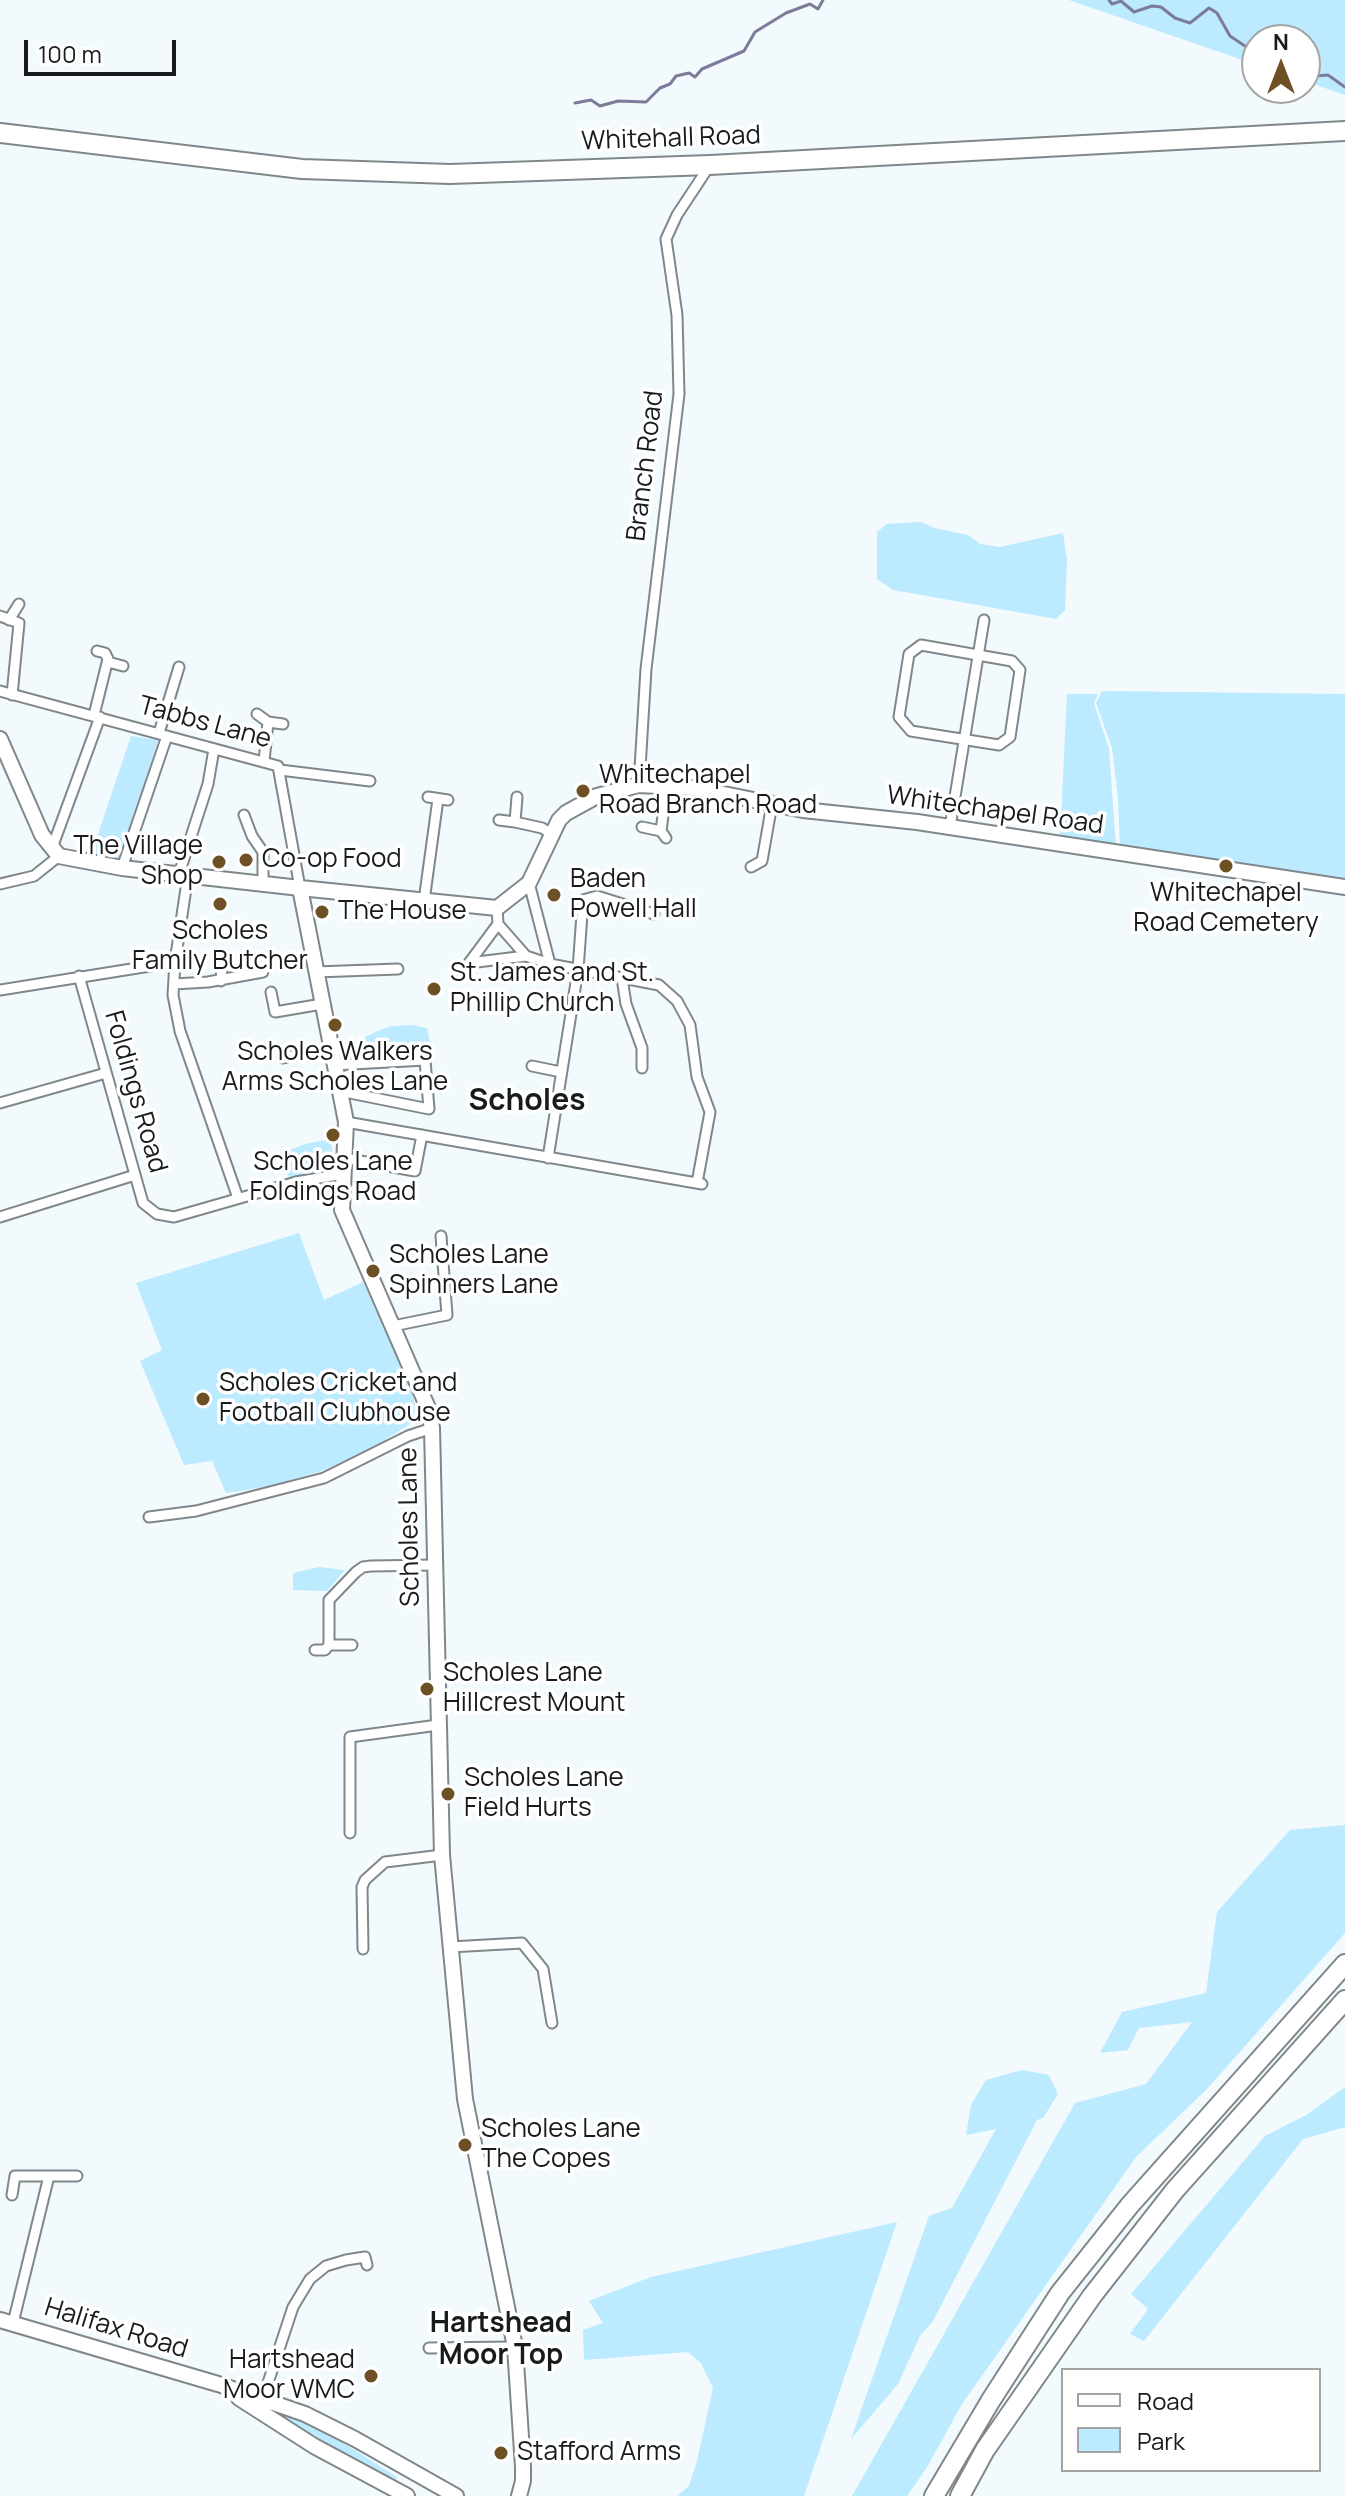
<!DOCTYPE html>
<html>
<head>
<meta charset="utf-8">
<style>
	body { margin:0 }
	#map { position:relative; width:1345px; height:2496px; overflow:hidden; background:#f2fafe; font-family:Manrope,sans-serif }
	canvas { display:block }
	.legend { position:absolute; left:1061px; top:2368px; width:260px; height:104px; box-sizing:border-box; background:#fff; border:2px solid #a3a4a4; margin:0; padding:10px 14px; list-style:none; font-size:24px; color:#181b1c }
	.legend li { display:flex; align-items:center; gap:16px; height:40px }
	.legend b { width:40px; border:2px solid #a3a4a4 }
	.north { position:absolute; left:1241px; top:24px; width:80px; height:80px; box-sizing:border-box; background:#fff; border:2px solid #a3a4a4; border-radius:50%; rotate:0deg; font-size:22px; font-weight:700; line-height:32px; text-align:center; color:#181b1c }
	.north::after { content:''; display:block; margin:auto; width:28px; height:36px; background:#6e5025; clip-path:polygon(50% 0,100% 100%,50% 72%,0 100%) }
	.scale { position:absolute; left:24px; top:40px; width:152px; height:36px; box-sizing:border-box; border:4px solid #181b1c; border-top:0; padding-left:10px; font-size:24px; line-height:28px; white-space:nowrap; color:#181b1c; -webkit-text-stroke:6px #fff; paint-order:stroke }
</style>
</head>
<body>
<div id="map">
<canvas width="1345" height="2496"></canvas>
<ul class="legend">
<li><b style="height:10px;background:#fff"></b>Road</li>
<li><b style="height:22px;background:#bceaff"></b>Park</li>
</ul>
<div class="north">N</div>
<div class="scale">100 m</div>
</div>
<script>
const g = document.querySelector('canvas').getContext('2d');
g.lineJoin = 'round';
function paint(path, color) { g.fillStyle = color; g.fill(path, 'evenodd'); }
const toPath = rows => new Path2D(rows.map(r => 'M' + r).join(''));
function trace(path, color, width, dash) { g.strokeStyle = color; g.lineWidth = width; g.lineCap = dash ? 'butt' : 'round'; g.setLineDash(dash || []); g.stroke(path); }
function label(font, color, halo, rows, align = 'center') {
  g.font = font + ' Manrope,sans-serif'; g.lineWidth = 7; g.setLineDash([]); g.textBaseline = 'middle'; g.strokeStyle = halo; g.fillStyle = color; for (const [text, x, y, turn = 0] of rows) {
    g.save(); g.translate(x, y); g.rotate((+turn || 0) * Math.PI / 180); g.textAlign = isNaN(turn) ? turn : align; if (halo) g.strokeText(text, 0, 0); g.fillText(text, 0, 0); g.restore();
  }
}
const green = toPath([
	[1069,0,1345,0,1345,95,1305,81,1305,40,1257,40,1257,65],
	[921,522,934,528,968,535,980,544,1000,547,1063,533,1067,560,1065,610,1056,619,893,590,877,579,877,532,887,524],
	[1102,691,1345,694,1345,879,1120,847,1118,798,1112,748,1096,703],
	[1067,694,1098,694,1094,703,1109,749,1116,846,1060,840],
	[131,736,158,740,121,859,91,855],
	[413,1025,427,1028,431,1049,345,1059,340,1049,345,1043,355,1042,380,1030,392,1026],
	[331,1139,333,1161,325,1170,289,1178,280,1154,305,1144],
	[299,1233,324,1300,363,1282,411,1389,416,1408,413,1422,376,1446,322,1471,265,1487,226,1493,212,1461,184,1465,140,1361,162,1350,136,1283],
	[319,1567,345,1570,327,1591,293,1590,293,1573],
	[1345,1825,1345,1933,1207,2089,1136,2157,962,2404,926,2469,907,2496,852,2496,1075,2103,1146,2084,1192,2022,1139,2028,1128,2050,1100,2053,1122,2012,1206,1993,1217,1912,1290,1830],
	[1022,2070,1049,2075,1058,2094,1043,2118,1037,2120,933,2321,920,2336,898,2384,851,2439,929,2216,952,2208,996,2129,966,2135,971,2105,986,2080],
	[1345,2087,1345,2127,1303,2139,1144,2341,1130,2334,1148,2309,1131,2294,1265,2136,1308,2114],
	[897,2222,804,2496,677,2496,689,2486,697,2461,713,2388,701,2363,688,2352,584,2360,583,2330,603,2323,589,2301,651,2277],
	[276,2411,283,2411,340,2441,397,2477,397,2479,389,2478,277,2415]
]);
const stream = toPath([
	[1109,0,1112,4,1121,1,1134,12,1152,6,1161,7,1175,18,1190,23,1209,8,1217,13,1230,36,1257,54],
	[1305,70,1315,76,1328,75,1345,87],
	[575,103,591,100,600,106,618,101,646,102,660,88,670,84,676,76,689,73,695,77,702,69,744,51,755,32,786,13,810,4,818,9,823,0]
]);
const street = toPath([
	[0,616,19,623,12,695],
	[9,620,19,604],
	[921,645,1012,661,1020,670,1010,737,999,745,911,731,899,717,909,654,921,645],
	[108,662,123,666],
	[0,691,278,766,300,888],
	[257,714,268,722,283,724],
	[94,715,108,659,105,653,97,651],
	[159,733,179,667],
	[264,761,268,722],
	[280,770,370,781],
	[639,785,646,669,679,394,677,315,666,239,677,215,710,165],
	[428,797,448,800],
	[517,797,515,822,542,828,553,835],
	[244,815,252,836,263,852,263,884],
	[499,820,515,822],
	[642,827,661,831,666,838],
	[950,827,984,620],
	[661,831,667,785],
	[52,848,100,717],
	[751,867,762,861,772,804],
	[122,868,167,736],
	[179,874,208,784,214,749],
	[188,875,175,962,173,995,180,1031,238,1198],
	[529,883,550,964],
	[0,884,34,876,59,856],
	[424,901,438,799],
	[497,908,498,924,526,956],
	[469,963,526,956,550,964,659,985,677,1001,690,1025,697,1077,710,1112,697,1183],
	[469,963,498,924],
	[316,972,398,969],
	[79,976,143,1203,157,1214,174,1217,296,1182,343,1174],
	[622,978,626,1004,642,1048,642,1068],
	[221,981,222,963],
	[174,984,208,982,263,972],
	[0,990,175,962],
	[271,992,275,1012,322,1004],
	[283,1058,331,1048],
	[334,1065,425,1060,429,1109,340,1091],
	[532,1066,561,1072],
	[0,1103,106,1073],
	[346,1122,702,1184],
	[344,1158,415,1171,422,1135],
	[548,1158,578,970,583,900,597,896,654,914],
	[0,1217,135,1175],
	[393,1326,447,1315,441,1236],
	[149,1517,196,1511,324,1478,408,1436,432,1428],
	[352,1645,329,1645,329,1600,356,1572,363,1567,371,1566,435,1565],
	[315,1650,325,1650,329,1645],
	[350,1833,350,1737,438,1725],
	[450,1947,522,1943,543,1969,552,2023],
	[363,1949,362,1887,365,1880,385,1862,442,1855],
	[12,2195,15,2176,77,2176],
	[13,2323,49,2176],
	[429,2348,515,2347],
	[261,2404,293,2307,310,2279,326,2266,346,2260,365,2257,367,2265]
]);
const secondary = toPath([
	[0,739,42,835,59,856,122,868,300,888,497,908,529,883,559,820,566,813,597,796,639,785,694,788,803,810,917,822,1345,887],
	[300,888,346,1122,342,1210,428,1408,432,1428,442,1855,465,2099,515,2347,523,2467,523,2481,519,2496]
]);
const primary = toPath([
	[0,2320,218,2384,305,2414,355,2439,456,2496],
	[239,2398,314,2446,407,2496]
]);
const highway = toPath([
	[0,133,302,169,450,174,710,165,1345,131],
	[934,2496,991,2400,1060,2293,1130,2205,1345,1964],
	[960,2496,985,2450,1092,2296,1175,2190,1345,2000]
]);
const markers = [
	[583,791,8,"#6e5025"],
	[246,860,8,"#6e5025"],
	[219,862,8,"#6e5025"],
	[1226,866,8,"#6e5025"],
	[554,895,8,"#6e5025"],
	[220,904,8,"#6e5025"],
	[322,912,8,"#6e5025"],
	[434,989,8,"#6e5025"],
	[335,1025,8,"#6e5025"],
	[333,1135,8,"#6e5025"],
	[373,1271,8,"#6e5025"],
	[203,1399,8,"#6e5025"],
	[427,1689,8,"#6e5025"],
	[448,1794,8,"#6e5025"],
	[465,2145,8,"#6e5025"],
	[371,2376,8,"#6e5025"],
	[501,2453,8,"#6e5025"]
];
const streetNames = [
	["Whitehall Road",671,139,-2],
	["Branch Road",646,466,-83],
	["Tabbs Lane",205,723,15],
	["Whitechapel Road",995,811,8],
	["Foldings Road",135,1092,74],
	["Scholes Lane",410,1527,-91],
	["Halifax Road",116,2329,17]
];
const poiNames = [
	["Whitechapel",599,776],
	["Road Branch Road",599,806],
	["The Village",203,847,"right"],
	["Shop",203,877,"right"],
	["Co-op Food",262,860],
	["Baden",570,880],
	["Powell Hall",570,910],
	["Whitechapel",1226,894,"center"],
	["Road Cemetery",1226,924,"center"],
	["The House",338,912],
	["Scholes",220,932,"center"],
	["Family Butcher",220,962,"center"],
	["St. James and St.",450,974],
	["Phillip Church",450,1004],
	["Scholes Walkers",335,1053,"center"],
	["Arms Scholes Lane",335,1083,"center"],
	["Scholes Lane",333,1163,"center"],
	["Foldings Road",333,1193,"center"],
	["Scholes Lane",389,1256],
	["Spinners Lane",389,1286],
	["Scholes Cricket and",219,1384],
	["Football Clubhouse",219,1414],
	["Scholes Lane",443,1674],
	["Hillcrest Mount",443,1704],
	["Scholes Lane",464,1779],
	["Field Hurts",464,1809],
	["Scholes Lane",481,2130],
	["The Copes",481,2160],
	["Hartshead",355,2361,"right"],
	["Moor WMC",355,2391,"right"],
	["Stafford Arms",517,2453]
];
const neighbourhoodNames = [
	["Hartshead",501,2324],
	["Moor Top",501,2356]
];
const quarterNames = [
	["Scholes",527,1102]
];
paint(green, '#bceaff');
trace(stream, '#7c7b99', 3);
trace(street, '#80878b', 13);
trace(secondary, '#80878b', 18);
trace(primary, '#80878b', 18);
trace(highway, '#80878b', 22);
trace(street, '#fff', 9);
trace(secondary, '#fff', 14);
trace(primary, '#fff', 14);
trace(highway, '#fff', 18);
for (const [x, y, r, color] of markers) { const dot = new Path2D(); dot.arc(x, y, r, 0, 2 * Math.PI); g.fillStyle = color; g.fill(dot); trace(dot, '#fff', 3); }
label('26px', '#181b1c', '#fff', streetNames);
label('26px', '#181b1c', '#fff', poiNames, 'left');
label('bold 28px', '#181b1c', '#fff', neighbourhoodNames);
label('bold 30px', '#181b1c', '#fff', quarterNames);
</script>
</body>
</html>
